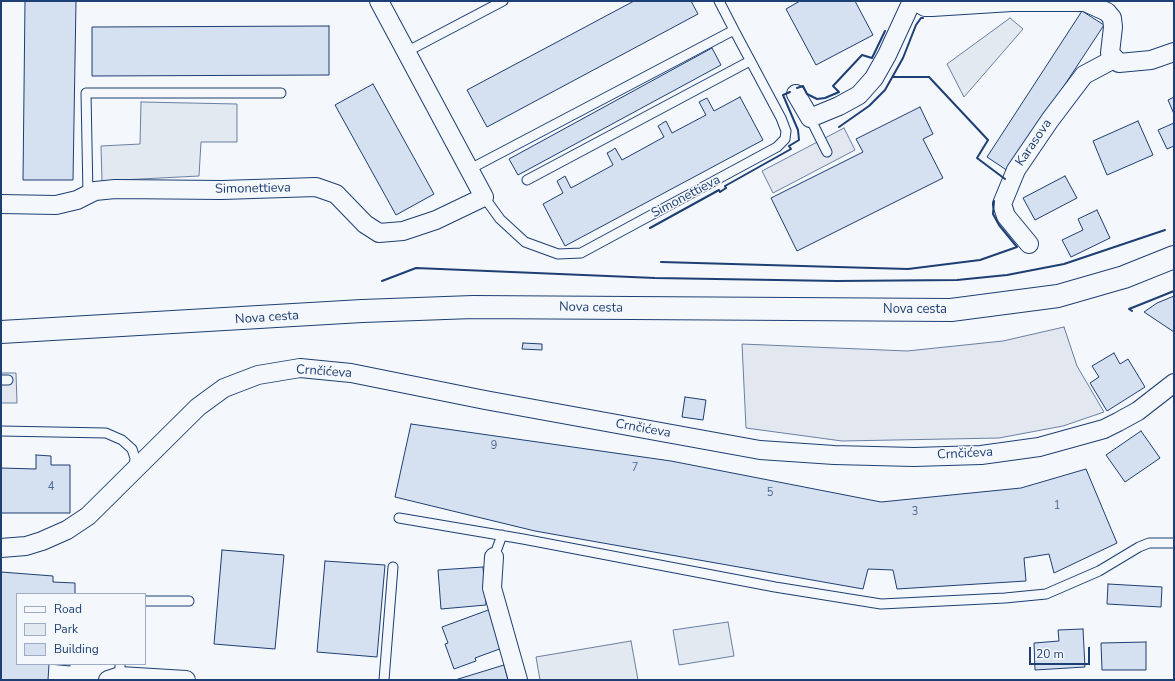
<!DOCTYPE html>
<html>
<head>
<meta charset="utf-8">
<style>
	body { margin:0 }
	#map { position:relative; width:1175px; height:681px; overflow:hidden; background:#f4f7fb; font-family:"Nunito Sans",sans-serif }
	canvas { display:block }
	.frame { position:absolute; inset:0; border:2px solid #1d3f73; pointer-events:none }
	.legend { position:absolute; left:16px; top:593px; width:130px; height:72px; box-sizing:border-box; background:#f4f7fb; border:1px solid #9eadc5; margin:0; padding:5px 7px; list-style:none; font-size:12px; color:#1d3f73 }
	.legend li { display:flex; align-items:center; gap:8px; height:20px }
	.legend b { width:20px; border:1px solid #9eadc5 }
	.scale { position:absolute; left:1029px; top:647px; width:61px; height:18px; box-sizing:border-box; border:2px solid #1d3f73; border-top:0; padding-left:5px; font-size:12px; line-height:14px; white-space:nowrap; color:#1d3f73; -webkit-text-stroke:3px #f4f7fb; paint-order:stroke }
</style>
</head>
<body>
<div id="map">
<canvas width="1175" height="681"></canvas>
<div class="frame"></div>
<ul class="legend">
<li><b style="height:5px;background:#f4f7fb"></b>Road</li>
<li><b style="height:11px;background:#e3e9f0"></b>Park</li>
<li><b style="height:11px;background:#d5e0f0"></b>Building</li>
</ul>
<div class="scale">20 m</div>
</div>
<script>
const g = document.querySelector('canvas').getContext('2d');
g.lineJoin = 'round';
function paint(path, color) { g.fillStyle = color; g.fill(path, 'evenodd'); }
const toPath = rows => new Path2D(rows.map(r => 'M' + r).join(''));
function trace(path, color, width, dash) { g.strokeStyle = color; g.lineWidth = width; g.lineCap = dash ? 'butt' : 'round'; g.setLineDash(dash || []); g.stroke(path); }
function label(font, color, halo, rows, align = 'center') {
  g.font = font + ' "Nunito Sans",sans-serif'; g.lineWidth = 3; g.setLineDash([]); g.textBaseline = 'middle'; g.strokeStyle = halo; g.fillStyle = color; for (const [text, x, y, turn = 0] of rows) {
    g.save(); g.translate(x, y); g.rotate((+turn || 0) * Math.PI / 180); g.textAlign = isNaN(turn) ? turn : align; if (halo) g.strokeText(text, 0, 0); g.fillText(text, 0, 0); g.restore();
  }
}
const green = toPath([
	[1010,18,1023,29,964,97,947,64,1010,18],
	[141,102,237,104,237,142,201,142,199,176,102,181,101,146,140,144,141,102],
	[728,622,734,656,679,665,673,630,728,622],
	[631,641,638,680,540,680,536,657,631,641]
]);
const parking = toPath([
	[844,128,855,150,773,193,762,171,844,128],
	[1064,327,1077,366,1104,412,1063,426,999,438,842,441,746,428,742,344,907,351,1003,341,1064,327],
	[1,373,16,373,17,403,1,403,1,373]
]);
const building = toPath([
	[25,1,76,1,73,180,23,180,25,1],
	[634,1,691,1,698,14,487,127,467,90,634,1],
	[800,1,855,1,873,35,816,65,786,9,800,1],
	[1082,11,1104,25,1008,171,987,157,1082,11],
	[329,26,329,75,92,76,92,27,329,26],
	[712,48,721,65,518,175,509,159,712,48],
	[373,84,434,194,396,215,335,105,373,84],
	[740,97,763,140,565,246,543,204,563,193,557,181,565,176,571,188,613,165,607,153,611,151,615,148,622,160,664,137,658,126,666,121,672,133,706,115,699,102,707,98,714,111,740,97],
	[1174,97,1174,114,1168,100,1174,97],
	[920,107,933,134,923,139,943,178,797,251,771,198,863,152,856,139,920,107],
	[1138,121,1153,155,1107,175,1093,141,1138,121],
	[1174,123,1174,146,1167,149,1158,130,1174,123],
	[1065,176,1077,198,1035,220,1023,198,1065,176],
	[1097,210,1110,238,1071,257,1062,240,1083,230,1078,219,1097,210],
	[1174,296,1174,332,1144,312,1157,303,1174,296],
	[523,343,542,344,542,350,522,349,523,343],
	[1114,353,1120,364,1128,359,1145,387,1107,411,1090,383,1099,377,1092,366,1114,353],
	[685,397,706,400,703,420,682,417,685,397],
	[411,424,671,461,881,502,1021,488,1086,469,1117,543,1054,573,1049,554,1024,558,1026,581,897,589,893,570,868,569,863,589,535,531,395,497,411,424],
	[1141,431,1160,458,1125,482,1106,455,1141,431],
	[36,455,51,456,51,465,70,465,70,513,1,513,1,468,36,469,36,455],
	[222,550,284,555,275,649,214,644,222,550],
	[325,561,385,565,377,657,317,652,325,561],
	[483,567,486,605,441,609,438,570,483,567],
	[1,572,53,576,53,582,75,583,75,594,17,594,17,664,70,664,70,666,49,664,48,680,1,680,1,572],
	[1108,584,1162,587,1161,607,1107,604,1108,584],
	[491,609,505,647,475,658,476,661,454,669,445,644,448,643,442,627,491,609],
	[1083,629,1085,667,1035,670,1034,643,1059,641,1058,630,1083,629],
	[1146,642,1146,670,1102,670,1101,643,1146,642],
	[504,665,508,680,455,680,504,665]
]);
const service = toPath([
	[406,52,503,1],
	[810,118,827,152],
	[470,169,734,30,719,1],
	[527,180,750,61],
	[88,195,86,93,281,93],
	[484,197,500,219,525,242,558,254,581,253,777,147,785,139,786,131,781,118,734,30],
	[1,380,8,380],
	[1,431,106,433,122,440,132,449,135,458,134,469],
	[399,518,523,539,775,587,881,604,1005,598,1046,594,1099,571,1139,547,1149,543,1174,543],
	[494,557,502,535],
	[145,601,189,601],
	[120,676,120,664],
	[384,680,393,567]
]);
const minor = toPath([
	[915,1,925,7,932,7,1012,2,1085,2,1107,12,1112,18,1113,27,1110,53,1119,63,1151,60,1174,52],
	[796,94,810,118,839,106,859,95,874,78,887,55,912,1],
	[1,204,56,205,77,200,95,191,115,189,222,190,316,187,336,194,365,224,379,233,403,231,436,220,484,197,379,1],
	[1029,244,1006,216,1002,204,1016,170,1050,120,1084,75,1114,59],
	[1,548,26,546,42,541,67,530,88,516,198,407,224,388,258,375,300,368,351,373,485,400,760,450,834,455,914,457,981,455,1039,447,1104,429,1118,422,1138,411,1174,383],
	[494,557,492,588,518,680],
	[108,680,120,676,186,680]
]);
const tertiary = toPath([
	[1,332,362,311,473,307,951,310,1058,296,1124,277,1174,257]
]);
const wall = toPath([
	[893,77,929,77,988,140,977,158,1005,179],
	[797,88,803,86,807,94,817,99,825,98,839,92,833,86,862,55,872,58,885,31],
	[839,127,869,106,885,90,903,58,916,25,921,18,923,18],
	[650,228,719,190,720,192,726,188,725,186,791,149,789,146,799,140,798,130,783,95,790,92],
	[661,262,908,269,980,260,1017,247,999,225,993,214,994,201],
	[382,281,416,268,655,278,837,281,957,280,1007,275,1064,264,1165,230],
	[1132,311,1129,309,1174,291]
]);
const numberNames = [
	["9",494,446],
	["7",635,468],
	["4",51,487],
	["5",770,493],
	["1",1057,506],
	["3",915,512]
];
const streetNames = [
	["Karasova",1034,143,-56],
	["Simonettieva",253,189,-1],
	["Simonettieva",686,197,-28],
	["Nova cesta",591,308,1],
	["Nova cesta",915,310],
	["Nova cesta",267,318,-4],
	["Crnčićeva",324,372,4],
	["Crnčićeva",643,429,10],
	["Crnčićeva",965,454,-3]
];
paint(green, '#e3e9f0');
trace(green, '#687fa3', 1);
paint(parking, '#e3e8f0');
trace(parking, '#687fa3', 1);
paint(building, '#d5e0f0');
trace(building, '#1d3f73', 1);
trace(service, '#1d3f73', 11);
trace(minor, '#1d3f73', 20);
trace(tertiary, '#1d3f73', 24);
trace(service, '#f4f7fb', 9);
trace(minor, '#f4f7fb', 18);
trace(tertiary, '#f4f7fb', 22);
trace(wall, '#1d3f73', 2);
label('11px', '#4b6792', null, numberNames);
label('13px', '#1d3f73', '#f4f7fb', streetNames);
</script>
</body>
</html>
